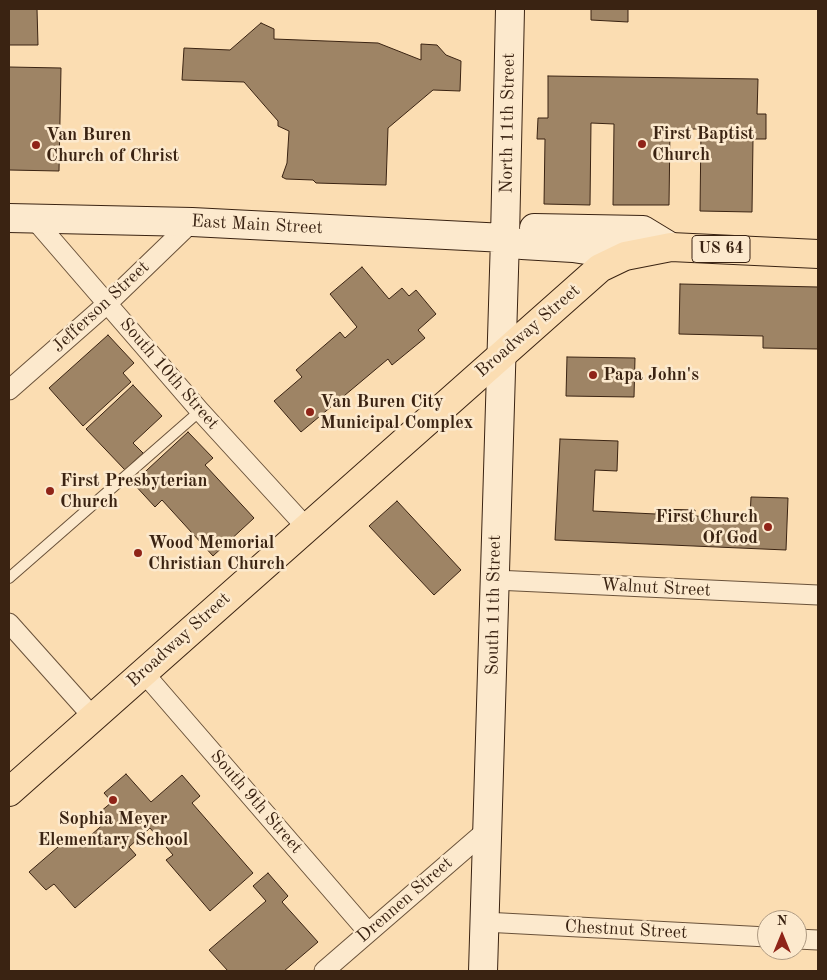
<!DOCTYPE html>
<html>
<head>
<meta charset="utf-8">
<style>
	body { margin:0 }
	#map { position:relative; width:827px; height:980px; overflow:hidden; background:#fbddb2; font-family:"Old Standard TT",serif }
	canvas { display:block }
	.frame { position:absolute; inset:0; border:10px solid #3a2312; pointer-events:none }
	.north { position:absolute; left:757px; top:910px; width:50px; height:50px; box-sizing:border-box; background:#fce9cd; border:1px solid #ae9a82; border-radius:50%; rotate:0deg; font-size:14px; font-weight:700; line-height:20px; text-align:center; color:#3a2312 }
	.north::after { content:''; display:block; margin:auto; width:18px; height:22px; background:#8f2418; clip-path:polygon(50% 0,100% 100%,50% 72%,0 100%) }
</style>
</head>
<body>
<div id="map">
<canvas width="827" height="980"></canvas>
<div class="frame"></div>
<div class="north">N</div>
</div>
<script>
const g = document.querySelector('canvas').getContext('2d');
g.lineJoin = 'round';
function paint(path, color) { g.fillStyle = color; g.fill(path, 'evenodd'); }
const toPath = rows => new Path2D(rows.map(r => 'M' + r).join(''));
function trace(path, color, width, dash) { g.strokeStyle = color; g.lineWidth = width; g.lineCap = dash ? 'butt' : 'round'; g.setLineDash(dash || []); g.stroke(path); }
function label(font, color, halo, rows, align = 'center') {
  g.font = font + ' "Old Standard TT",serif'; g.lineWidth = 5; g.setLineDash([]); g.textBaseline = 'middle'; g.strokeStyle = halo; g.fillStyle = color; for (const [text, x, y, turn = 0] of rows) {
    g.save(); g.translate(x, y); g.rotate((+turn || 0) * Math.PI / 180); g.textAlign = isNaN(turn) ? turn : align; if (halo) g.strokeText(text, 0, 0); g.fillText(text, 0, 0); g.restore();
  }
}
const building = toPath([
	[9,9,37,9,38,45,9,45,9,9],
	[591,9,628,9,628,22,591,20,591,9],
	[261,23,274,29,274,39,378,43,421,60,421,44,437,45,446,55,461,61,460,91,433,90,388,128,386,185,316,183,313,180,286,179,282,177,287,163,289,131,278,126,278,121,244,82,182,80,184,48,230,50,261,23],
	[9,67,61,68,59,171,9,170,9,67],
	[548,76,758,79,757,114,766,114,766,139,753,139,752,212,700,211,701,129,670,129,669,205,613,205,614,124,591,123,590,205,544,204,545,139,537,139,538,118,548,118,548,76],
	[362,267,389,299,402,288,409,296,416,290,436,314,418,330,425,338,392,365,388,359,301,432,274,401,302,377,296,370,340,332,345,338,357,327,330,294,362,267],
	[680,284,818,287,818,349,763,348,763,336,679,334,680,284],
	[108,335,134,363,123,373,131,382,83,426,49,388,108,335],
	[567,357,635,358,634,397,566,396,567,357],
	[133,385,162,416,133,443,143,453,125,470,86,429,133,385],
	[188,432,213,458,205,465,254,518,213,556,162,500,155,507,133,483,188,432],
	[560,439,618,441,617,471,595,470,593,511,656,514,656,509,695,510,695,516,750,518,751,497,788,498,786,550,555,540,560,439],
	[397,501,461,570,434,595,369,526,397,501],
	[126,774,151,802,182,775,200,796,192,803,253,873,210,911,166,860,173,855,150,828,129,847,136,855,75,908,54,884,46,890,29,872,73,834,82,843,107,821,100,812,112,802,104,793,126,774],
	[268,873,288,896,282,902,318,942,284,971,228,971,209,950,266,901,253,886,268,873]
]);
const lane = toPath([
	[9,578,200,411]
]);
const street = toPath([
	[34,219,200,411,306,527],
	[9,390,108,303,192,222],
	[495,580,818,595],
	[9,623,93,717],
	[143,672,368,932],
	[484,922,767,937],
	[797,939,818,940],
	[324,971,487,830]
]);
const secondary = toPath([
	[9,218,192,222,505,238,522,245,573,248,625,256],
	[534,228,643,230,671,247],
	[483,971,505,238,510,9]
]);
const primary = toPath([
	[9,792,600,268,625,256,671,247,818,254]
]);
const markers = [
	[642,144,5,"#8f2418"],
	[36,145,5,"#8f2418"],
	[593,375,5,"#8f2418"],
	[310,412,5,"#8f2418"],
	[50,491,5,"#8f2418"],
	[768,527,5,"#8f2418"],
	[138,553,5,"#8f2418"],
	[113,800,5,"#8f2418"]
];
const shields = [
	[721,249,58]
];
const shieldNames = [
	["US 64",721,249]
];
const streetNames = [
	["North 11th Street",508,123,-89],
	["East Main Street",257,225,3],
	["Jefferson Street",101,307,-43],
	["Broadway Street",528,331,-41],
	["South 10th Street",169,374,49],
	["Walnut Street",656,588,3],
	["South 11th Street",494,605,-89],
	["Broadway Street",179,640,-42],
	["South 9th Street",256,802,49],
	["Drennen Street",405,900,-41],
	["Chestnut Street",626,930,3]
];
const poiNames = [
	["First Baptist",652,134],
	["Church",652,155],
	["Van Buren",46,135],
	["Church of Christ",46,156],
	["Papa John's",603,375],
	["Van Buren City",320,402],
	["Municipal Complex",320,423],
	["First Presbyterian",60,481],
	["Church",60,502],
	["First Church",758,517,"right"],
	["Of God",758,538,"right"],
	["Wood Memorial",148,543],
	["Christian Church",148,564],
	["Sophia Meyer",113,819,"center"],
	["Elementary School",113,840,"center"]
];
paint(building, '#9e8465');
trace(building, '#3a2312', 1);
trace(lane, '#6a523a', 12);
trace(street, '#6a523a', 21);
trace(secondary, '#3a2312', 30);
trace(primary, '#3a2312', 30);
trace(lane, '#fce9cd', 10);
trace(street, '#fce9cd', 19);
trace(secondary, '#fce9cd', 28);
trace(primary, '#fbddb2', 28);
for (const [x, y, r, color] of markers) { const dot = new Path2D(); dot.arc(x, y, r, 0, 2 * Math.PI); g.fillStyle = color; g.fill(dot); trace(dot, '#fce9cd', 2); }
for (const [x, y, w] of shields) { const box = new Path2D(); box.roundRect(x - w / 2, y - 13.5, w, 27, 4); g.fillStyle = '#fce9cd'; g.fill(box); trace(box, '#3a2312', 1); }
label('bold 16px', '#3a2312', null, shieldNames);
label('18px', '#3a2312', '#fce9cd', streetNames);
label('bold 18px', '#3a2312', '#fce9cd', poiNames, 'left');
</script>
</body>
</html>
